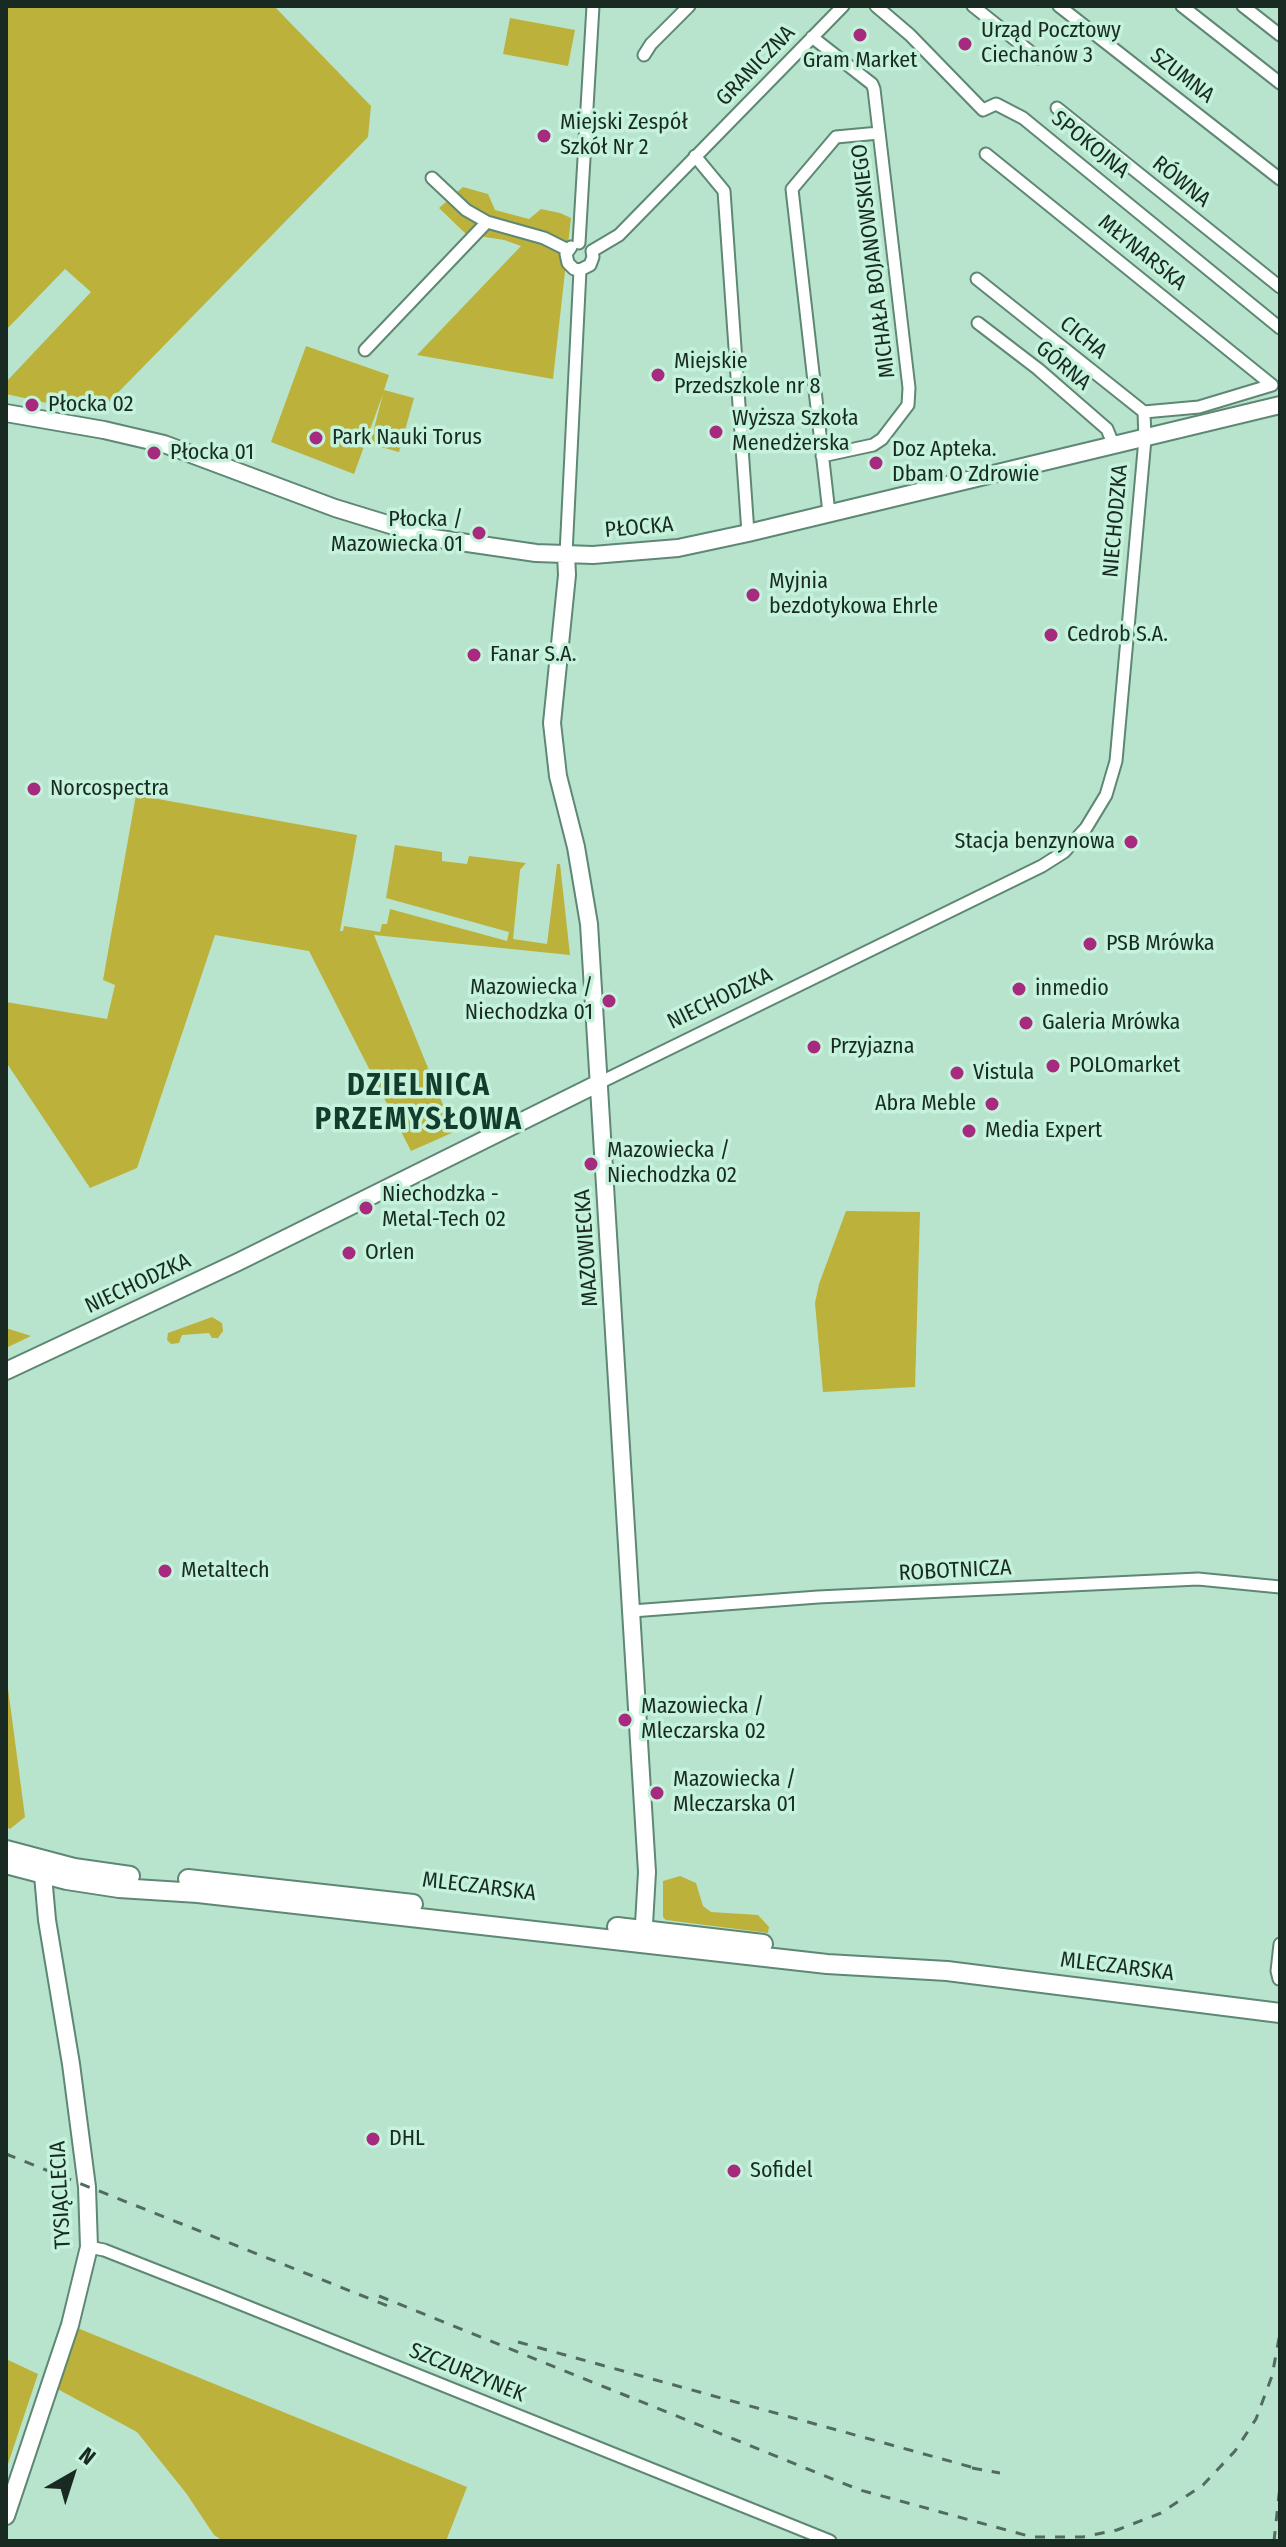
<!DOCTYPE html>
<html>
<head>
<meta charset="utf-8">
<style>
	body { margin:0 }
	#map { position:relative; width:1286px; height:2547px; overflow:hidden; background:#b8e4ce; font-family:"Fira Sans Condensed",sans-serif }
	canvas { display:block }
	.frame { position:absolute; inset:0; border:8px solid #192a22; pointer-events:none }
	.north { position:absolute; left:32px; top:2435px; width:80px; height:80px; -webkit-text-stroke:6px #c5f2db; paint-order:stroke; rotate:39deg; font-size:22px; font-weight:700; line-height:32px; text-align:center; color:#192a22 }
	.north::after { content:''; display:block; margin:auto; width:28px; height:36px; background:#192a22; clip-path:polygon(50% 0,100% 100%,50% 72%,0 100%) }
</style>
</head>
<body>
<div id="map">
<canvas width="1286" height="2547"></canvas>
<div class="frame"></div>
<div class="north">N</div>
</div>
<script>
const g = document.querySelector('canvas').getContext('2d');
g.lineJoin = 'round';
function paint(path, color) { g.fillStyle = color; g.fill(path, 'evenodd'); }
const toPath = rows => new Path2D(rows.map(r => 'M' + r).join(''));
function trace(path, color, width, dash) { g.strokeStyle = color; g.lineWidth = width; g.lineCap = dash ? 'butt' : 'round'; g.setLineDash(dash || []); g.stroke(path); }
function label(font, color, halo, rows, align = 'center') {
  g.font = font + ' "Fira Sans Condensed",sans-serif'; g.lineWidth = 7; g.setLineDash([]); g.textBaseline = 'middle'; g.strokeStyle = halo; g.fillStyle = color; for (const [text, x, y, turn = 0] of rows) {
    g.save(); g.translate(x, y); g.rotate((+turn || 0) * Math.PI / 180); g.textAlign = isNaN(turn) ? turn : align; if (halo) g.strokeText(text, 0, 0); g.fillText(text, 0, 0); g.restore();
  }
}
const green = toPath([
	[6,6,274,6,371,106,368,137,97,414,6,394,6,382,91,292,65,269,6,330],
	[510,18,575,30,568,66,503,54],
	[463,187,488,194,495,210,529,219,541,209,560,213,571,218,553,379,417,355,521,246,504,240,466,234,439,208],
	[306,346,389,375,384,390,414,398,399,452,370,444,383,394,354,474,271,442],
	[136,795,357,835,340,931,343,931,344,926,380,932,382,924,387,924,390,909,507,941,509,932,386,898,395,845,442,852,442,861,467,864,469,856,526,863,520,870,513,939,547,944,557,864,560,864,570,955,374,935,454,1132,411,1151,309,951,215,935,137,1168,90,1188,6,1062,6,1002,107,1019,115,985,103,980],
	[846,1211,920,1212,915,1387,823,1392,815,1303,819,1284],
	[212,1317,222,1323,223,1331,218,1338,212,1338,209,1333,182,1335,179,1343,171,1344,167,1340,168,1333],
	[6,1328,31,1336,6,1348],
	[6,1673,25,1817,10,1829,6,1827],
	[680,1876,696,1883,703,1906,711,1912,758,1915,769,1927,768,1933,666,1920,663,1917,663,1881],
	[70,2325,467,2487,446,2541,223,2541,214,2535,186,2493,137,2432,50,2385],
	[6,2359,38,2374,6,2470]
]);
const street = toPath([
	[876,6,910,35,983,110,996,104,1023,118,1280,328],
	[973,6,1038,58],
	[1059,6,1280,179],
	[1182,6,1280,83],
	[1243,6,1280,35],
	[812,37,872,84,874,89,909,388,908,405,882,439,873,445,822,456],
	[644,55,651,44,689,6],
	[1057,108,1280,287],
	[986,154,1272,385],
	[695,156,724,191,748,533],
	[432,178,466,210,487,222,544,238,568,250],
	[579,243,593,6],
	[571,247,566,254,568,263,574,269,580,270],
	[592,251,619,235,843,6],
	[580,270,590,265,593,257,592,251],
	[978,323,1038,369,1107,429,1114,446],
	[365,350,487,222],
	[1144,412,1199,407,1272,385],
	[829,513,792,189,836,137,879,133],
	[566,554,580,270],
	[599,1083,1042,866,1064,852,1086,828,1106,795,1116,761,1145,439,1144,412,977,279],
	[632,1611,818,1597,1198,1579,1280,1587],
	[1279,1979,1277,1971,1280,1944],
	[89,2247,104,2250,221,2296,830,2541]
]);
const secondary = toPath([
	[6,413,104,430,164,444,335,508,433,538,536,553,593,555,678,548,748,533,1280,405],
	[566,554,567,575,552,723,558,776,576,847,589,924,647,1872,643,1942],
	[6,1371,238,1262,599,1083],
	[6,2516,70,2325,89,2247,87,2187,71,2064,47,1920,43,1875,45,1862]
]);
const primary = toPath([
	[6,1850,74,1868,130,1876],
	[6,1864,67,1880,119,1888,198,1893,827,1964,947,1971,1280,2013],
	[188,1879,413,1904],
	[617,1927,763,1944]
]);
const rail = toPath([
	[6,2154,388,2306],
	[379,2296,860,2490,1032,2537,1083,2537,1117,2530,1161,2513,1203,2485,1235,2451,1256,2419,1272,2376,1280,2333],
	[518,2342,982,2470],
	[972,2468,1000,2473],
	[1274,2541,1280,2486]
]);
const markers = [
	[860,35,8,"#a62b7f"],
	[965,44,8,"#a62b7f"],
	[544,136,8,"#a62b7f"],
	[658,375,8,"#a62b7f"],
	[32,405,8,"#a62b7f"],
	[716,432,8,"#a62b7f"],
	[316,438,8,"#a62b7f"],
	[154,453,8,"#a62b7f"],
	[876,463,8,"#a62b7f"],
	[479,533,8,"#a62b7f"],
	[753,595,8,"#a62b7f"],
	[1051,635,8,"#a62b7f"],
	[474,655,8,"#a62b7f"],
	[34,789,8,"#a62b7f"],
	[1131,842,8,"#a62b7f"],
	[1090,944,8,"#a62b7f"],
	[1019,989,8,"#a62b7f"],
	[609,1001,8,"#a62b7f"],
	[1026,1023,8,"#a62b7f"],
	[814,1047,8,"#a62b7f"],
	[1053,1066,8,"#a62b7f"],
	[957,1073,8,"#a62b7f"],
	[992,1104,8,"#a62b7f"],
	[969,1131,8,"#a62b7f"],
	[591,1164,8,"#a62b7f"],
	[366,1208,8,"#a62b7f"],
	[349,1253,8,"#a62b7f"],
	[165,1571,8,"#a62b7f"],
	[625,1720,8,"#a62b7f"],
	[657,1793,8,"#a62b7f"],
	[373,2139,8,"#a62b7f"],
	[734,2171,8,"#a62b7f"]
];
const poiNames = [
	["Urząd Pocztowy",981,31],
	["Ciechanów 3",981,56],
	["Gram Market",860,61,"center"],
	["Miejski Zespół",560,123],
	["Szkół Nr 2",560,148],
	["Miejskie",674,362],
	["Przedszkole nr 8",674,387],
	["Płocka 02",48,405],
	["Wyższa Szkoła",732,419],
	["Menedżerska",732,444],
	["Park Nauki Torus",332,438],
	["Doz Apteka.",892,450],
	["Dbam O Zdrowie",892,475],
	["Płocka 01",170,453],
	["Płocka /",463,520,"right"],
	["Mazowiecka 01",463,545,"right"],
	["Myjnia",769,582],
	["bezdotykowa Ehrle",769,607],
	["Cedrob S.A.",1067,635],
	["Fanar S.A.",490,655],
	["Norcospectra",50,789],
	["Stacja benzynowa",1115,842,"right"],
	["PSB Mrówka",1106,944],
	["Mazowiecka /",593,988,"right"],
	["Niechodzka 01",593,1013,"right"],
	["inmedio",1035,989],
	["Galeria Mrówka",1042,1023],
	["Przyjazna",830,1047],
	["POLOmarket",1069,1066],
	["Vistula",973,1073],
	["Abra Meble",976,1104,"right"],
	["Media Expert",985,1131],
	["Mazowiecka /",607,1151],
	["Niechodzka 02",607,1176],
	["Niechodzka -",382,1195],
	["Metal-Tech 02",382,1220],
	["Orlen",365,1253],
	["Metaltech",181,1571],
	["Mazowiecka /",641,1707],
	["Mleczarska 02",641,1732],
	["Mazowiecka /",673,1780],
	["Mleczarska 01",673,1805],
	["DHL",389,2139],
	["Sofidel",750,2171]
];
const streetNames = [
	["GRANICZNA",756,66,-46],
	["SZUMNA",1182,76,38],
	["SPOKOJNA",1090,145,39],
	["RÓWNA",1181,182,39],
	["MŁYNARSKA",1142,253,39],
	["MICHAŁA BOJANOWSKIEGO",874,261,-97],
	["CICHA",1083,338,39],
	["GÓRNA",1063,366,40],
	["NIECHODZKA",1116,521,-85],
	["PŁOCKA",639,528,-5],
	["NIECHODZKA",720,999,-26],
	["MAZOWIECKA",587,1248,-94],
	["NIECHODZKA",138,1284,-25],
	["ROBOTNICZA",955,1571,-3],
	["MLECZARSKA",479,1887,7],
	["MLECZARSKA",1117,1967,7],
	["TYSIĄCLECIA",61,2195,-93],
	["SZCZURZYNEK",467,2373,22]
];
const districtNames = [
	["DZIELNICA",419,1087],
	["PRZEMYSŁOWA",419,1121]
];
paint(green, '#bcb13a');
trace(street, '#5e8774', 15);
trace(secondary, '#5e8774', 20);
trace(primary, '#5e8774', 22);
trace(street, '#fff', 11);
trace(secondary, '#fff', 16);
trace(primary, '#fff', 18);
trace(rail, '#516c5f', 3, [10, 10]);
for (const [x, y, r, color] of markers) { const dot = new Path2D(); dot.arc(x, y, r, 0, 2 * Math.PI); g.fillStyle = color; g.fill(dot); trace(dot, '#c5f2db', 3); }
label('22px', '#192a22', '#c5f2db', poiNames, 'left');
label('22px', '#192a22', '#c5f2db', streetNames);
g.letterSpacing = '2px';
label('bold 30px', '#123c2b', '#c5f2db', districtNames);
g.letterSpacing = '0px';
</script>
</body>
</html>
